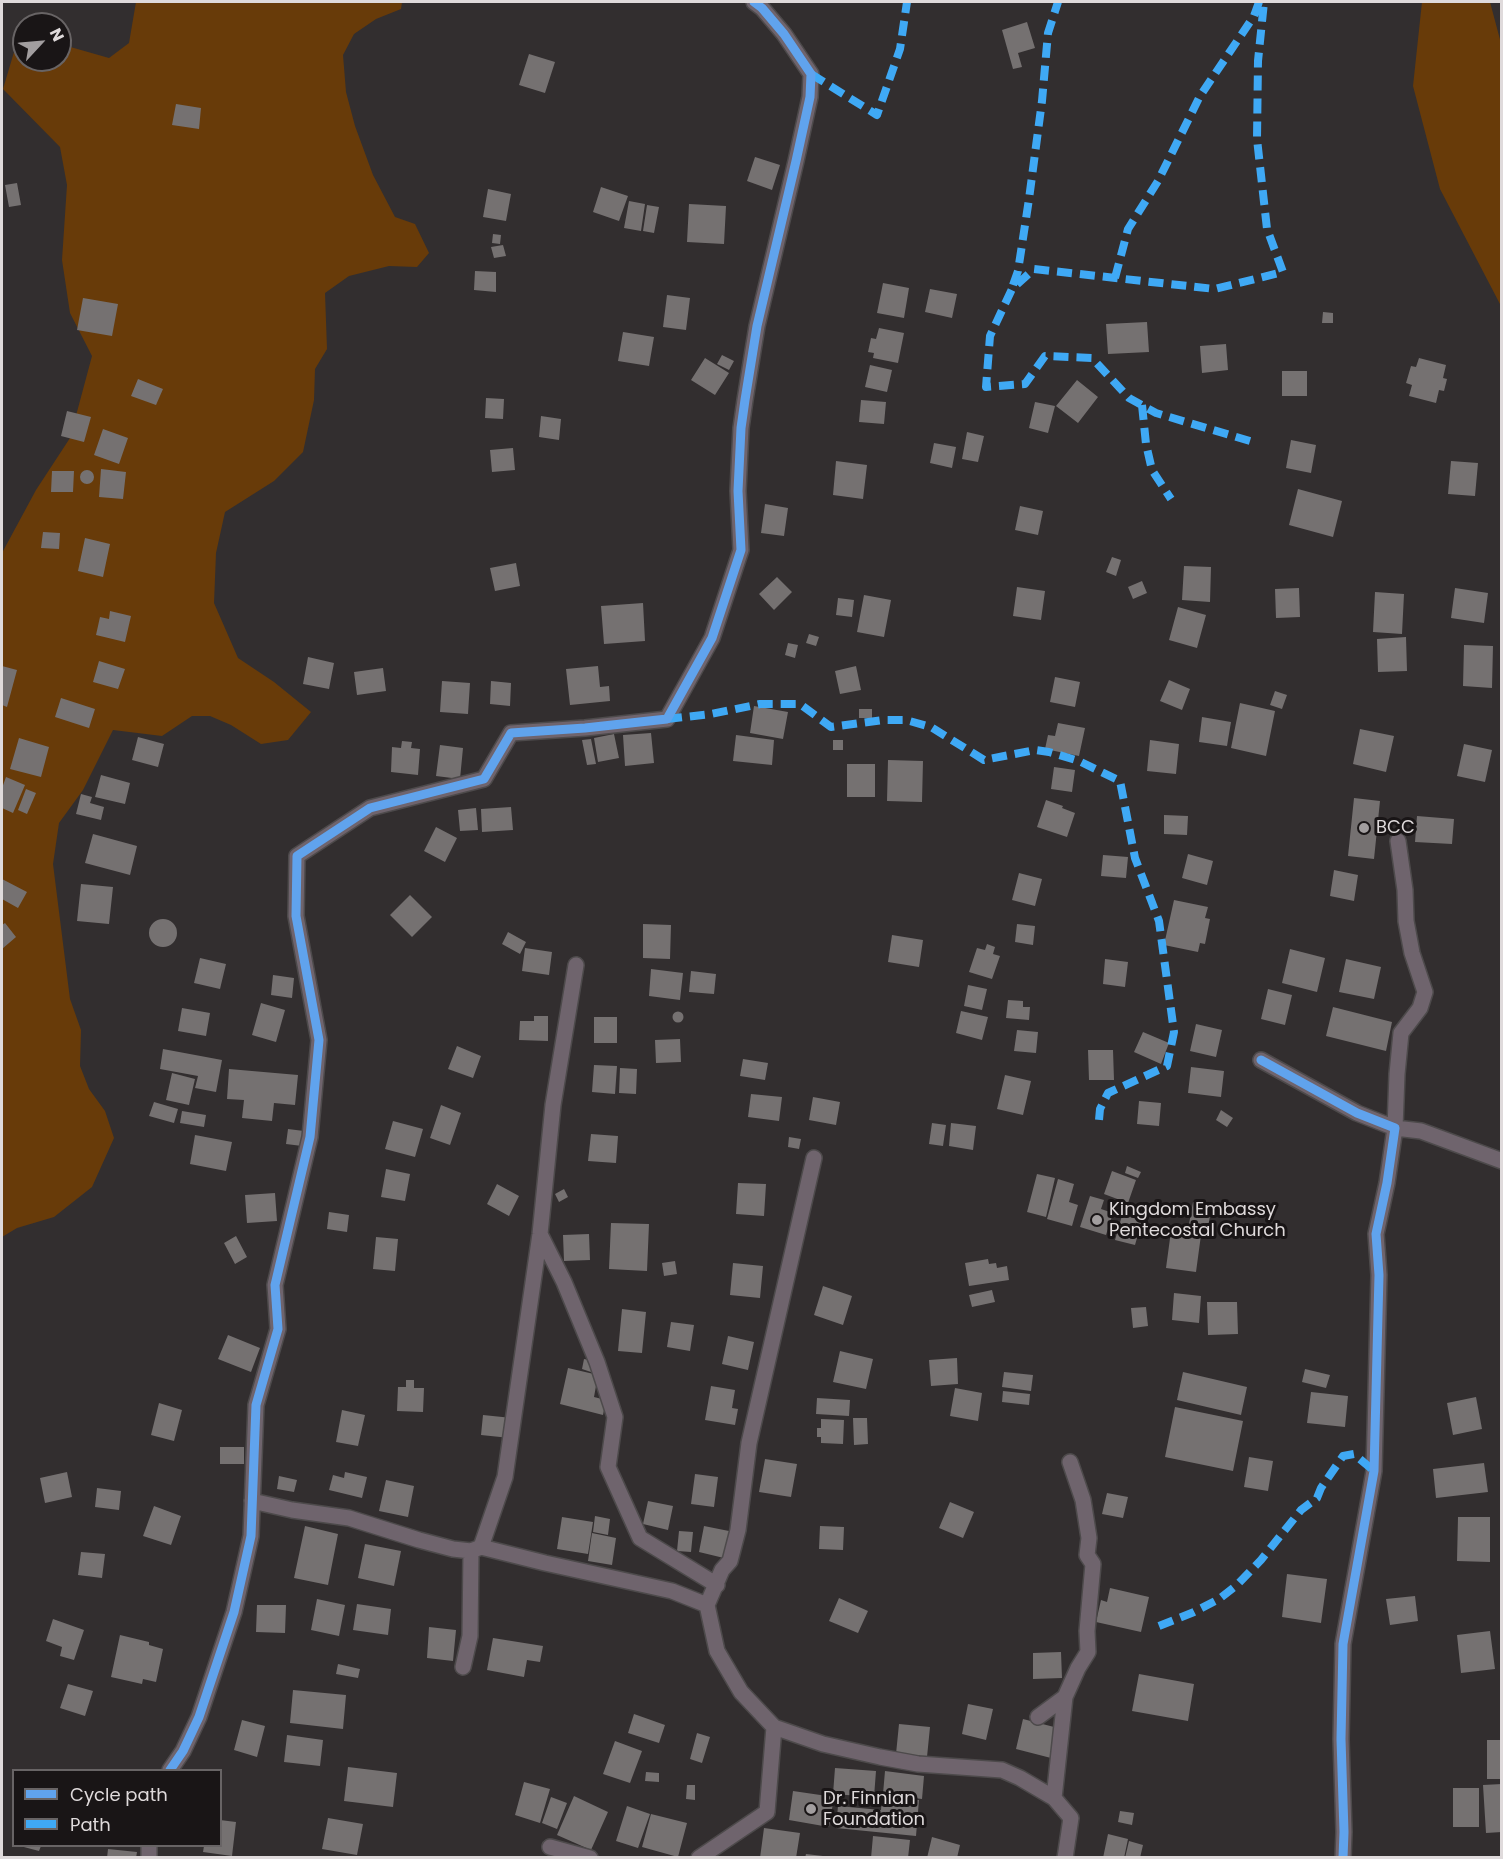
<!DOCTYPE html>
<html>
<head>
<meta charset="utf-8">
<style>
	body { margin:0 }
	#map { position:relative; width:1503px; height:1859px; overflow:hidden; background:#322e2f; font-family:Poppins,sans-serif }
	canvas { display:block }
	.frame { position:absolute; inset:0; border:3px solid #dfdadb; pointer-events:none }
	.legend { position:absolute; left:12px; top:1769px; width:210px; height:78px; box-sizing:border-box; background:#191516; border:2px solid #686465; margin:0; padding:8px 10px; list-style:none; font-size:18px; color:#dfdadb }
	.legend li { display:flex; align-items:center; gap:12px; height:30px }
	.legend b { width:30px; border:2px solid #686465 }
	.north { position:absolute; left:12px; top:12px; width:60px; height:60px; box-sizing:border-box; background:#191516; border:2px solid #686465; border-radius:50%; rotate:64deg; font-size:16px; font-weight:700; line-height:24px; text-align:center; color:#dfdadb }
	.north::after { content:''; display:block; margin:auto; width:21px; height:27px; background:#a29e9f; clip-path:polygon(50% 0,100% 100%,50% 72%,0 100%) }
</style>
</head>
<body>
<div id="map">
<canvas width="1503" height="1859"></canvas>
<div class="frame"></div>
<ul class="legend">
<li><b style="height:8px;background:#60a3ed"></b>Cycle path</li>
<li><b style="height:8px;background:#3fa9f5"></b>Path</li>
</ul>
<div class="north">N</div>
</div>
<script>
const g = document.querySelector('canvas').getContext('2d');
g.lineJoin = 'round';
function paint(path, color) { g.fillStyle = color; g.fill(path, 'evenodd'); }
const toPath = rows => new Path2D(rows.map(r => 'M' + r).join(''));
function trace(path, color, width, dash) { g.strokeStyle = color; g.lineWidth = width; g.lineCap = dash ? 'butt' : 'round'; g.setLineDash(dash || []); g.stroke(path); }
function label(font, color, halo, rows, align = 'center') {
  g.font = font + ' Poppins,sans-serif'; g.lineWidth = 6; g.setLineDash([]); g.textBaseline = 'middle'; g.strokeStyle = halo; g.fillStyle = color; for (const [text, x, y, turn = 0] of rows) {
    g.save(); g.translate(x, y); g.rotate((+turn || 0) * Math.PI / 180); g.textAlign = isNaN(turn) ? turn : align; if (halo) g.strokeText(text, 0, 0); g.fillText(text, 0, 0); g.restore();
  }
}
const green = toPath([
	[136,2,402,2,401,9,376,19,354,34,343,55,346,92,355,126,373,175,395,217,415,224,429,253,417,267,389,266,349,276,325,293,327,349,315,369,314,400,303,452,274,481,225,512,216,553,214,603,238,658,274,682,311,712,288,740,261,744,231,725,210,716,192,716,162,736,113,730,83,790,59,823,53,864,70,999,81,1030,80,1066,89,1089,105,1111,114,1138,92,1187,54,1217,17,1228,2,1237,2,553,36,490,70,438,92,356,70,313,62,260,67,185,60,147,3,89,17,42,24,42,24,60,60,60,60,44,109,58,129,43],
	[1422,2,1490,2,1502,47,1501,306,1440,189,1413,86]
]);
const building = toPath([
	[1027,22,1035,48,1018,53,1022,67,1013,69,1002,30],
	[529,54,555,62,545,93,519,85],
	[176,104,201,108,199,129,172,125],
	[755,157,780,165,772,190,747,181],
	[17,183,21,205,9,207,5,185],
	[601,187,628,196,619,221,593,212],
	[488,189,511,194,506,221,483,217],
	[629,201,645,204,641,231,624,228],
	[689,204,726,206,724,244,687,242],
	[647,205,659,207,654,233,643,231],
	[493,234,501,235,500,244,492,243],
	[503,245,506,256,494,258,491,247],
	[475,271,496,272,496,292,474,290],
	[883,283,909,288,904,318,877,313],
	[930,289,957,294,952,318,925,312],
	[667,295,690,298,686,330,663,327],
	[83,298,118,304,112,336,77,330],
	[1323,312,1333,313,1333,323,1322,323],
	[1147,322,1149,352,1108,354,1106,324],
	[879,328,904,333,898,363,873,358,874,353,868,352,871,338,876,339],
	[623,332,654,337,649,366,618,361],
	[1226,344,1228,370,1202,373,1200,346],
	[722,355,734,361,729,370,717,364],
	[705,358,729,373,715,395,691,380],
	[1419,358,1446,365,1443,378,1447,379,1444,391,1439,390,1436,403,1409,396,1412,385,1406,383,1411,366,1416,367],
	[870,365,892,370,887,392,865,387],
	[1282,371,1307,371,1307,396,1282,396],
	[138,379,163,389,156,405,131,396],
	[1077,380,1098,397,1078,423,1056,406],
	[486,398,504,399,503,419,485,418],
	[861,400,886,402,884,424,859,422],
	[1035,402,1055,406,1048,433,1029,428],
	[67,411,91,417,84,442,61,436],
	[541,416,561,419,559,440,539,437],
	[103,429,128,438,119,464,94,455],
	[967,432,984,436,978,462,962,459],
	[1291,440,1316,445,1311,473,1286,468],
	[934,443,956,447,952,468,930,463],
	[513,448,515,470,492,472,490,450],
	[836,461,867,465,863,499,833,495],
	[1451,461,1478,463,1475,496,1448,494],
	[101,469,126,472,123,499,99,497],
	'80 477a7 7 0 1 1 14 0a7 7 0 1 1-14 0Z',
	[52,471,74,471,73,492,51,492],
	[1298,489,1342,501,1333,537,1289,525],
	[765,504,788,508,784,536,761,533],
	[1020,506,1043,511,1038,535,1015,530],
	[43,532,60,533,59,549,41,548],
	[85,538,110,544,103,577,78,571],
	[1112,557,1121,560,1116,576,1106,572],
	[516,563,520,586,495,591,490,568],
	[1184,566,1211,567,1210,602,1182,600],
	[777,577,792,592,774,610,759,594],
	[1142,581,1147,593,1133,599,1128,587],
	[1017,587,1045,591,1041,620,1013,616],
	[1299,588,1300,617,1276,618,1275,589],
	[1455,588,1488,593,1484,623,1451,618],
	[1375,592,1404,594,1402,634,1373,632],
	[864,595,891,600,884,637,857,632],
	[838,598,854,600,852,617,836,615],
	[643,603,645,641,604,644,601,606],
	[1178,607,1206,615,1197,648,1169,640],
	[110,611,131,616,125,642,96,635,100,617,109,619],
	[809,634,819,637,816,646,806,643],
	[1406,637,1407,671,1378,672,1377,639],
	[788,643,798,645,795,658,785,655],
	[1464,645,1493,646,1492,688,1463,686],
	[308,657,334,663,329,689,303,684],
	[99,661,125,669,118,689,93,682],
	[2,666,17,670,7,707,2,705],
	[598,666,600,687,609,686,610,701,570,705,566,669],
	[856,666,861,690,840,694,835,671],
	[383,668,386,691,357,695,354,672],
	[1055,677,1080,682,1075,707,1050,702],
	[1169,680,1190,689,1182,710,1160,701],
	[442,681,470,683,468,714,440,712],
	[491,681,511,683,510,706,490,704],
	[1275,691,1287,695,1282,709,1270,705],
	[61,698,95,709,89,728,55,717],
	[1240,703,1275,711,1266,756,1231,748],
	[754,706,788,712,783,739,750,733],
	[859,709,872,709,872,718,859,718],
	[1202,717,1231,722,1227,746,1199,742],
	[1058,723,1085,728,1079,756,1045,749,1048,735,1055,736],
	[1360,729,1394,736,1386,772,1353,764],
	[651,733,654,763,625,766,623,735],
	[614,734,619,758,598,762,594,738],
	[736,735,774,740,772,765,733,761],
	[138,737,164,744,158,767,132,760],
	[19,738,49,747,41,777,10,769],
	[591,739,596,764,587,765,582,740],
	[833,740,843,740,843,750,833,750],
	[1150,740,1179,744,1176,774,1147,771],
	[402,741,412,742,411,748,420,749,418,775,391,772,392,747,401,748],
	[1464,744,1492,750,1485,782,1457,776],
	[440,745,463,748,460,779,436,776],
	[888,760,923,761,922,802,887,801],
	[847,764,875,764,875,797,847,797],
	[1054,767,1075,770,1072,792,1051,789],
	[101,775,130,783,125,804,95,797],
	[6,777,25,785,13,813,2,808,2,788],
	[26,789,36,793,27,814,18,810],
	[81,794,92,797,90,803,104,807,101,820,76,814],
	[1354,798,1380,801,1374,859,1348,856],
	[1046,800,1063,806,1062,808,1075,813,1067,837,1037,827],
	[511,807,513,830,482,832,481,809],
	[476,808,478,830,460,831,458,810],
	[1164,815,1188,816,1187,835,1164,834],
	[1417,816,1454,819,1452,844,1415,842],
	[436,827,457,838,445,862,424,851],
	[93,834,137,846,130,875,85,863],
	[1188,854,1213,861,1207,885,1182,878],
	[1103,855,1128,857,1126,878,1101,876],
	[1334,870,1358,875,1354,901,1330,896],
	[1019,873,1042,879,1035,906,1012,900],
	[2,879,27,892,18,908,2,899],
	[81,884,113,887,109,924,77,921],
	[410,895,432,917,412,937,390,915],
	[1174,900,1208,907,1205,918,1210,919,1205,944,1200,943,1198,952,1164,945],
	'149 933a14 14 0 1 1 28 0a14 14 0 1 1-28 0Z',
	[5,923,16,937,2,949,2,925],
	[643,924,671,925,670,959,643,958],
	[1017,924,1035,926,1033,945,1015,942],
	[508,932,526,942,520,954,502,944],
	[892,935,923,940,919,967,888,962],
	[987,944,995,947,993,954,1000,956,992,979,969,972,977,948,985,950],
	[525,948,552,952,549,975,522,971],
	[1290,949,1325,958,1317,992,1282,983],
	[200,958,226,964,220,989,194,983],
	[1105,959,1128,962,1125,987,1103,984],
	[1346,959,1381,967,1374,999,1339,992],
	[651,969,683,973,680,1000,649,996],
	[691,971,716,974,714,994,689,992],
	[273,975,294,978,292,998,271,995],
	[968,985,987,989,982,1010,964,1006],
	[1268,989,1292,995,1285,1025,1261,1019],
	[1008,1000,1023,1001,1023,1007,1030,1007,1029,1020,1006,1018],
	[261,1003,285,1010,276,1042,252,1035],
	[1333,1007,1392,1022,1386,1051,1326,1036],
	[182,1008,210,1013,206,1036,178,1031],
	[961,1011,988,1017,982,1040,956,1033],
	'672.5 1017a5.5 5.5 0 1 1 11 0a5.5 5.5 0 1 1-11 0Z',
	[534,1016,548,1016,548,1041,519,1040,520,1021,534,1021],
	[594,1017,617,1017,617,1043,594,1043],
	[1196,1024,1222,1030,1216,1057,1190,1051],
	[1017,1030,1038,1032,1036,1053,1014,1051],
	[1143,1032,1169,1043,1161,1064,1134,1052],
	[680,1039,681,1062,656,1063,655,1040],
	[457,1046,481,1056,473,1078,448,1069],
	[163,1049,222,1060,216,1092,195,1088,198,1076,160,1069],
	[1088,1050,1113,1050,1114,1080,1089,1080],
	[743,1059,768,1063,765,1080,740,1076],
	[594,1065,617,1066,615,1094,592,1092],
	[1191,1067,1224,1071,1221,1097,1188,1093],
	[620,1068,637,1069,636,1094,619,1093],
	[229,1069,298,1075,295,1105,274,1103,272,1121,242,1118,244,1100,227,1099],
	[172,1073,195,1079,189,1105,166,1100],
	[1005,1075,1031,1081,1023,1115,997,1109],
	[751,1094,782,1097,779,1121,748,1117],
	[813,1097,840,1102,836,1125,809,1120],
	[1139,1101,1161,1103,1159,1126,1137,1124],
	[154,1102,178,1109,174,1123,149,1116],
	[441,1105,461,1113,450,1145,430,1138],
	[1221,1110,1233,1118,1227,1127,1216,1120],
	[182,1111,206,1115,204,1127,180,1123],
	[393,1121,423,1129,415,1157,385,1149],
	[932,1123,946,1125,943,1146,929,1144],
	[951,1123,976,1126,973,1150,949,1146],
	[288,1129,304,1131,302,1146,286,1144],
	[591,1134,618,1136,616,1163,588,1161],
	[195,1135,232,1142,226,1171,190,1164],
	[789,1137,801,1139,799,1149,788,1147],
	[1127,1166,1141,1172,1138,1178,1125,1173],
	[386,1169,410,1174,405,1201,381,1197],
	[1112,1171,1136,1180,1128,1203,1104,1194],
	[1037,1174,1055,1178,1046,1217,1027,1212],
	[1058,1179,1074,1184,1069,1202,1078,1205,1072,1226,1047,1219],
	[738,1183,766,1184,764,1216,736,1214],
	[497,1184,519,1196,509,1216,487,1204],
	[564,1189,568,1197,559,1202,555,1194],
	[275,1193,277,1221,247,1223,245,1195],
	[1090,1196,1104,1200,1101,1209,1113,1213,1106,1235,1080,1227],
	[1193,1202,1212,1205,1208,1227,1189,1224],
	[329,1212,349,1215,347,1232,327,1229],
	[1123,1212,1143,1217,1135,1245,1115,1240],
	[611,1223,649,1224,647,1271,609,1269],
	[1171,1231,1201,1235,1196,1272,1166,1268],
	[589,1234,590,1260,564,1261,563,1235],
	[236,1236,247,1257,235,1264,224,1243],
	[376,1237,398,1239,395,1271,373,1269],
	[988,1259,989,1264,996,1263,997,1268,1007,1266,1009,1280,969,1286,965,1263],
	[675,1261,677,1274,664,1276,662,1263],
	[733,1263,763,1266,760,1298,730,1295],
	[823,1286,852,1296,843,1325,814,1315],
	[992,1290,995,1302,972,1307,969,1295],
	[1174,1293,1201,1296,1199,1323,1172,1320],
	[1207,1302,1237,1302,1238,1334,1208,1335],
	[1146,1307,1148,1326,1133,1328,1131,1308],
	[622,1309,646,1312,642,1353,618,1351],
	[671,1322,694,1325,690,1351,667,1347],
	[228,1335,260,1348,251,1372,218,1359],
	[728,1336,754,1342,748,1370,722,1364],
	[840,1351,873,1359,866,1389,833,1382],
	[957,1358,958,1384,931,1386,929,1360],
	[584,1359,594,1361,591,1372,582,1369],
	[568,1368,598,1375,594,1397,606,1400,603,1415,560,1404],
	[1305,1369,1330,1375,1326,1388,1302,1382],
	[1004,1372,1033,1375,1031,1391,1002,1387],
	[1183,1372,1247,1387,1241,1415,1177,1400],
	[406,1380,414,1380,414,1388,424,1388,423,1412,397,1411,398,1387,406,1387],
	[711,1386,735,1390,732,1408,738,1409,735,1425,705,1420],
	[955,1388,982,1393,978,1421,950,1416],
	[1003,1391,1030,1394,1029,1405,1002,1402],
	[1311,1392,1348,1396,1345,1427,1307,1423],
	[1476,1397,1482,1429,1453,1435,1447,1403],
	[817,1398,850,1400,849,1416,816,1414],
	[159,1403,182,1410,174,1441,151,1435],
	[1175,1407,1243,1421,1233,1471,1165,1457],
	[342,1410,365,1415,358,1446,336,1442],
	[483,1415,512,1418,510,1438,481,1435],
	[853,1418,867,1418,868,1444,854,1445],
	[821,1419,844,1420,843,1444,821,1443,821,1437,817,1437,817,1428,821,1428],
	[220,1447,244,1447,244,1464,220,1464],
	[1249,1457,1273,1461,1268,1491,1244,1487],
	[765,1459,797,1464,791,1497,759,1492],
	[1484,1463,1488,1492,1436,1498,1433,1469],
	[67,1472,72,1497,45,1503,40,1478],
	[345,1472,367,1477,362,1498,329,1490,333,1475,344,1478],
	[695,1474,718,1477,714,1507,691,1504],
	[279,1476,297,1480,294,1492,277,1489],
	[386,1480,414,1486,408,1517,379,1511],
	[97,1488,121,1491,119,1510,95,1507],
	[1107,1493,1128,1497,1123,1518,1102,1514],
	[648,1501,673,1506,668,1530,643,1524],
	[950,1502,974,1512,963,1538,939,1528],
	[154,1506,181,1516,171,1545,143,1536],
	[595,1516,610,1519,608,1535,593,1532],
	[562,1517,593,1522,588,1554,557,1549],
	[1458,1517,1490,1517,1490,1562,1457,1561],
	[305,1526,338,1534,328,1585,294,1578],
	[704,1526,734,1532,728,1559,699,1552],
	[820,1526,844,1527,843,1550,819,1549],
	[679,1531,693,1532,691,1552,677,1551],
	[592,1533,616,1538,612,1565,588,1561],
	[365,1544,401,1551,394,1586,358,1578],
	[81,1552,105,1554,102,1578,78,1575],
	[1287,1574,1327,1579,1321,1623,1282,1617],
	[1110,1588,1149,1597,1141,1632,1096,1622,1101,1600,1107,1602],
	[1415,1596,1418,1621,1390,1625,1386,1599],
	[839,1598,868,1611,858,1633,829,1621],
	[317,1599,345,1605,339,1636,311,1630],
	[357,1604,391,1609,388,1635,353,1630],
	[257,1605,286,1605,285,1633,256,1632],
	[53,1619,84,1630,74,1660,60,1656,62,1647,46,1641],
	[429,1627,456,1630,453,1661,427,1658],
	[1490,1631,1495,1669,1461,1673,1457,1635],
	[120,1635,149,1642,149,1645,163,1649,156,1682,143,1679,142,1684,111,1677],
	[493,1638,543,1646,540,1662,527,1660,524,1677,487,1670],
	[1061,1652,1062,1678,1033,1679,1033,1653],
	[338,1664,360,1669,358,1678,336,1674],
	[1139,1674,1194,1684,1188,1721,1132,1711],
	[68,1684,93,1691,85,1716,60,1708],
	[293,1690,346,1695,343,1729,290,1723],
	[968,1704,993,1709,986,1740,962,1734],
	[634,1714,665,1725,659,1743,628,1733],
	[1023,1719,1058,1728,1051,1758,1016,1749],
	[242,1720,265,1726,257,1757,234,1750],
	[899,1724,930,1727,927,1757,896,1754],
	[697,1733,710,1737,702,1763,690,1759],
	[287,1735,323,1740,320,1766,284,1762],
	[1487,1740,1502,1740,1502,1779,1487,1779],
	[615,1741,642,1751,630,1783,603,1774],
	[348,1767,397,1773,393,1807,344,1801],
	[835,1768,876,1771,874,1797,833,1794],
	[885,1771,924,1776,922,1799,883,1794],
	[646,1772,659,1773,659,1782,645,1781],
	[524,1782,550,1789,540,1823,515,1815],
	[1502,1784,1502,1832,1486,1833,1483,1785],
	[687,1785,695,1785,695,1800,686,1799],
	[1453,1788,1479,1788,1479,1827,1453,1827],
	[793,1791,834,1797,829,1827,789,1820],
	[574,1796,608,1812,591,1850,557,1835],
	[882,1796,919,1800,916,1836,836,1828,838,1806,881,1810],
	[551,1797,567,1803,557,1829,542,1823],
	[627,1806,650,1814,638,1848,616,1841],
	[1120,1811,1134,1813,1132,1825,1118,1822],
	[651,1814,687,1823,678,1857,642,1847],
	[328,1818,363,1824,357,1855,322,1849],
	[220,1820,236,1822,232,1856,203,1852,204,1846,220,1846],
	[764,1828,800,1833,796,1858,760,1858],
	[1108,1834,1128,1839,1124,1858,1103,1858],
	[873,1836,910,1840,908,1858,871,1858],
	[932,1837,960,1845,957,1858,927,1858],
	[1129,1841,1143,1845,1140,1858,1125,1858],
	[20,1846,41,1846,39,1851],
	[108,1849,137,1852,136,1858,107,1858],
	[806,1854,823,1856,823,1858,805,1858]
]);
const minor = toPath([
	[1398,841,1405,890,1406,921,1412,953,1425,992,1420,1008,1401,1033,1397,1074,1395,1128,1421,1131,1502,1161],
	[1261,1060,1357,1113,1395,1128,1387,1183,1376,1234,1379,1275,1374,1471,1343,1644,1341,1739,1344,1832,1343,1858],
	[540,1234,564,1282,597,1362,615,1417,608,1467,640,1538,717,1585],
	[252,1501,292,1510,349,1518,419,1540,453,1549,471,1551],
	[481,1547,505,1477,540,1234,553,1105,576,965],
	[707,1605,717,1651,741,1692,774,1727],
	[463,1667,470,1636,471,1551,481,1547,545,1563,672,1591,707,1605,722,1570,730,1561,738,1530,749,1443,814,1158],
	[1038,1717,1065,1697,1078,1668,1088,1652,1087,1631,1093,1564,1087,1555,1089,1538,1083,1500,1070,1462],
	[170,1770,183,1751,199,1717,234,1612,251,1536,256,1405,278,1329,275,1285,310,1137,319,1040,296,916,297,856,370,808,484,779,511,733,585,728,667,719,712,638,741,550,738,491,741,428,745,400,757,326,796,161,810,97,811,74,784,34,762,8,754,2],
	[1054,1798,1065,1697],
	[149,1846,149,1858],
	[550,1847,590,1858],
	[699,1858,767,1812,774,1727,823,1744,880,1757,918,1764,1002,1770,1020,1778,1054,1798,1071,1818,1065,1858]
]);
const quiet = toPath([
	[811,74,877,115,900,49,907,2],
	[1115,278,1128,229,1158,181,1200,96,1254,16,1259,2],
	[1013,285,1018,271,1029,199,1042,101,1048,33,1058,2],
	[1142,405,1146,444,1152,470,1171,499],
	[1250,441,1156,413,1129,398,1092,358,1045,356,1025,384,986,387,990,336,1012,289,1034,269,1215,289,1283,272,1267,229,1257,139,1258,61,1264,2],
	[667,719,711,714,760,704,800,704,831,727,883,720,906,720,931,727,984,760,1035,750,1049,752,1079,761,1120,781,1135,858,1159,921,1174,1032,1167,1066,1108,1093,1100,1109,1099,1120],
	[1159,1626,1194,1612,1219,1599,1237,1585,1261,1560,1301,1510,1317,1498,1321,1488,1343,1456,1354,1454,1374,1471]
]);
const cycleway = toPath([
	[1261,1060,1357,1113,1395,1128,1387,1183,1376,1234,1379,1275,1374,1471,1343,1644,1341,1739,1344,1832,1343,1858],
	[170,1770,183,1751,199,1717,234,1612,251,1536,256,1405,278,1329,275,1285,310,1137,319,1040,296,916,297,856,370,808,484,779,511,733,585,728,667,719,712,638,741,550,738,491,741,428,745,400,757,326,796,161,810,97,811,74,784,34,762,8,754,2]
]);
const markers = [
	[1364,828,6,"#a29e9f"],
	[1097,1220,6,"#a29e9f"],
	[811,1809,6,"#a29e9f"]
];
const poiNames = [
	["BCC",1376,828],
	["Kingdom Embassy",1109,1210],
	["Pentecostal Church",1109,1231],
	["Dr. Finnian",823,1799],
	["Foundation",823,1820]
];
paint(green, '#683b09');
paint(building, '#757171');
trace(minor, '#4d4a4b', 18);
trace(minor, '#6f646d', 15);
trace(quiet, '#3fa9f5', 8, [15, 8]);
trace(cycleway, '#60a3ed', 9);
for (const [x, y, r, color] of markers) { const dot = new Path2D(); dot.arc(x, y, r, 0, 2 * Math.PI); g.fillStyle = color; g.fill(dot); trace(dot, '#191516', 2); }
label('18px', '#dfdadb', '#191516', poiNames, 'left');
</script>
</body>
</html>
